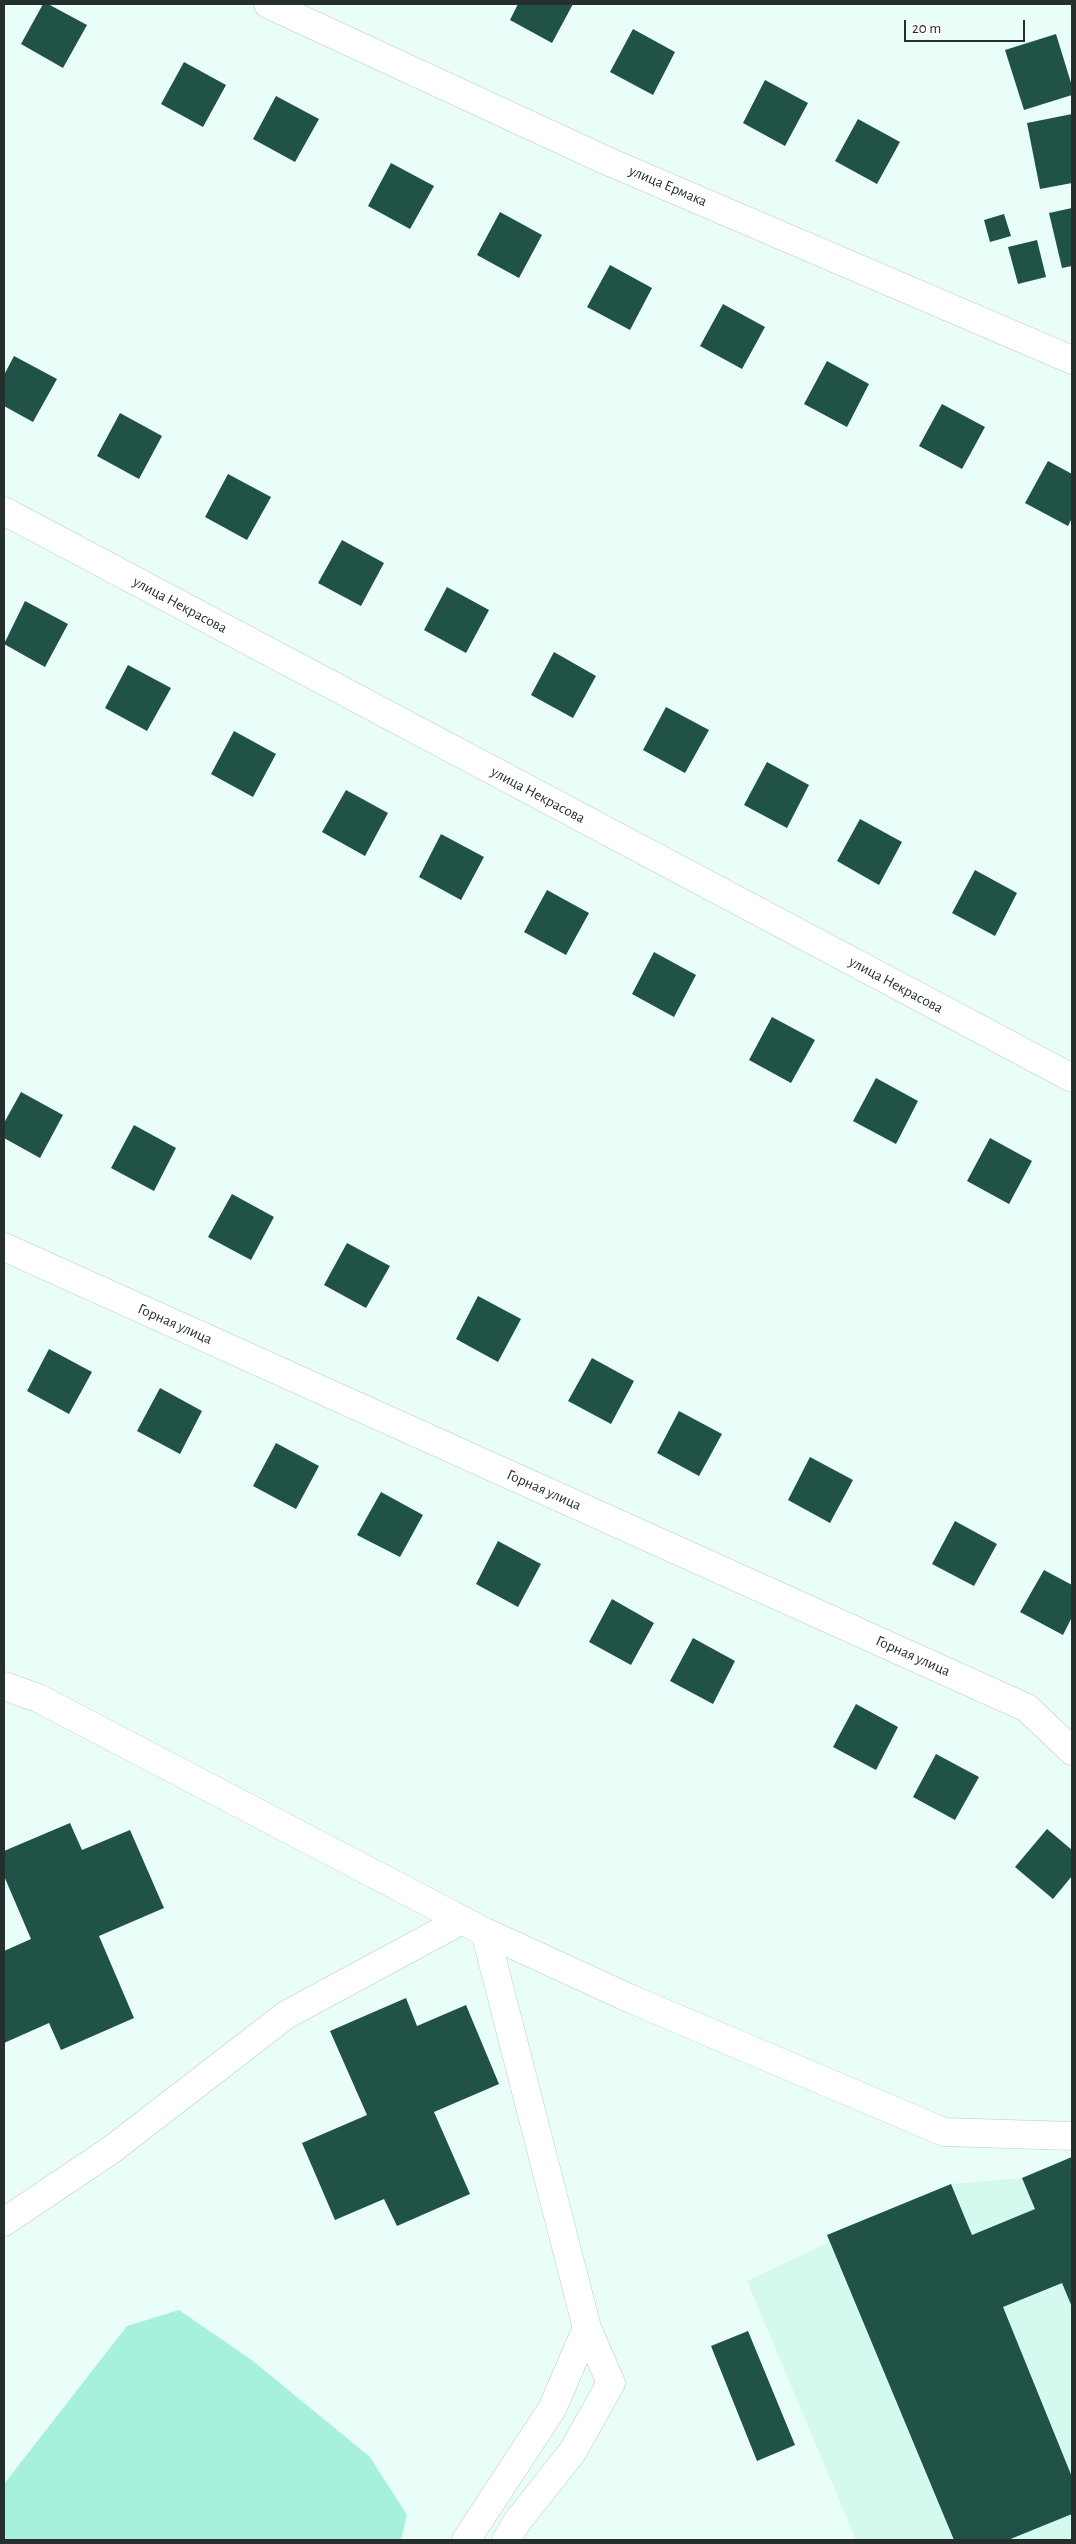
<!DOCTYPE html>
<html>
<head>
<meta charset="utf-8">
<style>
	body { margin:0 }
	#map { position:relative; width:1076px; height:2544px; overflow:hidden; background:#e9fef8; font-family:"Alegreya Sans",sans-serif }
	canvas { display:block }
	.frame { position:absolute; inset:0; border:5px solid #252f2c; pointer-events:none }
	.scale { position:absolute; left:904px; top:20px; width:121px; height:22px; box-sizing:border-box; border:2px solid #252f2c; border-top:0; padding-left:6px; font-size:15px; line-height:18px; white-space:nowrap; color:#252f2c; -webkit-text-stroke:4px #fff; paint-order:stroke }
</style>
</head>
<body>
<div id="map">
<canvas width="1076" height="2544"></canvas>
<div class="frame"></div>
<div class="scale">20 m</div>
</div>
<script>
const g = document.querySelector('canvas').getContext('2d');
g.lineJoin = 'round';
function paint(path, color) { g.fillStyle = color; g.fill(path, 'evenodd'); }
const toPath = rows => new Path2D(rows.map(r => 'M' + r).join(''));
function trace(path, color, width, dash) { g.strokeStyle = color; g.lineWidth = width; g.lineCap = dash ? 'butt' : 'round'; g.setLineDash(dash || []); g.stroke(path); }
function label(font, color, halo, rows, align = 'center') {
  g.font = font + ' "Alegreya Sans",sans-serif'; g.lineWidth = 5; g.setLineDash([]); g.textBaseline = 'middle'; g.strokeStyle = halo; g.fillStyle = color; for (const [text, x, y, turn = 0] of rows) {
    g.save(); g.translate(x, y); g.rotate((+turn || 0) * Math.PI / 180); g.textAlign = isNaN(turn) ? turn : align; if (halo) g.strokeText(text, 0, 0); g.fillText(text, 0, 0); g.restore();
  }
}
const built = toPath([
	[1072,2156,1072,2540,856,2540,747,2281,951,2184,1022,2178]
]);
const green = toPath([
	[179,2310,253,2361,370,2457,407,2515,401,2540,4,2540,4,2484,127,2326]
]);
const building = toPath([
	[43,4,48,4,87,25,63,68,21,44],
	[518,4,573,4,552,43,510,20],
	[633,29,675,52,653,95,610,72],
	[1056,34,1072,86,1072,95,1024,110,1005,50],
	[184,62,226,85,203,127,161,104],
	[765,80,808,103,785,146,743,123],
	[276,96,319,119,295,162,253,139],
	[1072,114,1072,183,1040,189,1027,123],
	[858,119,900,142,877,184,835,161],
	[391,163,434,186,410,229,368,206],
	[1072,208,1072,266,1062,268,1049,213],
	[500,212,542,235,519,278,477,255],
	[1004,214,1011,236,990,242,984,220],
	[1037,240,1046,277,1018,284,1008,247],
	[610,265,652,288,630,330,587,307],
	[723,304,765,327,742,369,700,346],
	[14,356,57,379,33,422,4,406,4,375],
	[827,361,869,384,847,427,804,404],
	[942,404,985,427,962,469,919,446],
	[120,413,162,436,139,479,97,456],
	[1048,461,1072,474,1072,518,1068,526,1025,503],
	[228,474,271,497,247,540,205,517],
	[342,540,384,563,361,606,318,583],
	[447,587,489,610,466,653,424,630],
	[25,601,68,624,45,667,4,644],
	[554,652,596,676,573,718,531,695],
	[128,665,171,688,147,731,105,708],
	[666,707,709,730,685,773,643,750],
	[234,731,276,754,253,797,211,774],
	[767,762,809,785,787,828,744,805],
	[346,790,388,813,365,856,322,832],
	[860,819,902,842,879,885,837,861],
	[441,834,484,857,461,900,419,877],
	[975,870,1017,893,995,936,952,913],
	[547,890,589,913,566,955,524,932],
	[654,952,696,975,674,1017,632,994],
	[772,1017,815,1040,791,1083,749,1060],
	[876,1078,918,1101,896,1144,853,1121],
	[21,1092,63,1115,40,1158,4,1138,4,1123],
	[134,1125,176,1148,154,1191,111,1168],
	[990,1138,1032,1161,1009,1204,967,1181],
	[232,1194,274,1217,251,1260,208,1237],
	[347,1243,390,1266,366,1308,324,1285],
	[478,1296,521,1319,498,1362,456,1339],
	[49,1349,92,1372,69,1414,27,1391],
	[592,1358,634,1381,611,1424,568,1401],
	[160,1388,202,1411,180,1454,137,1431],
	[679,1411,722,1434,699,1476,657,1453],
	[276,1443,319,1466,296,1509,253,1486],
	[810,1457,853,1480,830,1523,788,1500],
	[381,1492,423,1515,400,1557,357,1535],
	[955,1521,997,1544,974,1586,932,1564],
	[498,1541,541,1564,518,1607,476,1584],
	[1044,1570,1072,1585,1072,1617,1063,1635,1020,1612],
	[612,1599,654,1623,631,1665,589,1642],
	[693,1638,735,1661,713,1704,670,1681],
	[856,1704,898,1727,876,1770,833,1747],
	[936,1754,979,1777,955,1820,913,1797],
	[70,1823,82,1850,130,1830,164,1908,99,1936,134,2018,61,2050,49,2023,4,2043,4,1951,31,1939,4,1876,4,1851],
	[1047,1829,1072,1850,1072,1876,1053,1899,1015,1867],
	[406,1998,417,2026,466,2005,499,2084,434,2112,470,2194,397,2226,384,2199,335,2220,302,2143,367,2115,330,2031],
	[1072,2157,1072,2307,1062,2283,1003,2307,1072,2477,1072,2514,1008,2540,954,2540,827,2235,951,2184,972,2235,1035,2209,1022,2178],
	[748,2331,795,2445,757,2461,711,2346]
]);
const minor = toPath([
	[268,4,605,160,1072,360],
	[4,511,1072,1078],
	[4,1247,1027,1708,1072,1751],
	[4,1686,38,1698,485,1932,631,1999,944,2132,1072,2136],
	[485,1932,587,2328,611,2383,573,2451,517,2522,506,2540],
	[4,2222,111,2150,286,2015,462,1920],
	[466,2540,552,2409,587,2328]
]);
const streetNames = [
	["улица Ермака",668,186,23],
	["улица Некрасова",180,605,28],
	["улица Некрасова",538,795,28],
	["улица Некрасова",896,985,28],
	["Горная улица",175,1324,24],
	["Горная улица",544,1490,24],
	["Горная улица",913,1656,24]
];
paint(built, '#d4f9ef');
paint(green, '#a7f0de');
paint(building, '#205247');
trace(minor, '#b4cec7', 29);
trace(minor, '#fff', 28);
label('15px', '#252f2c', '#fff', streetNames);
</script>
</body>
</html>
